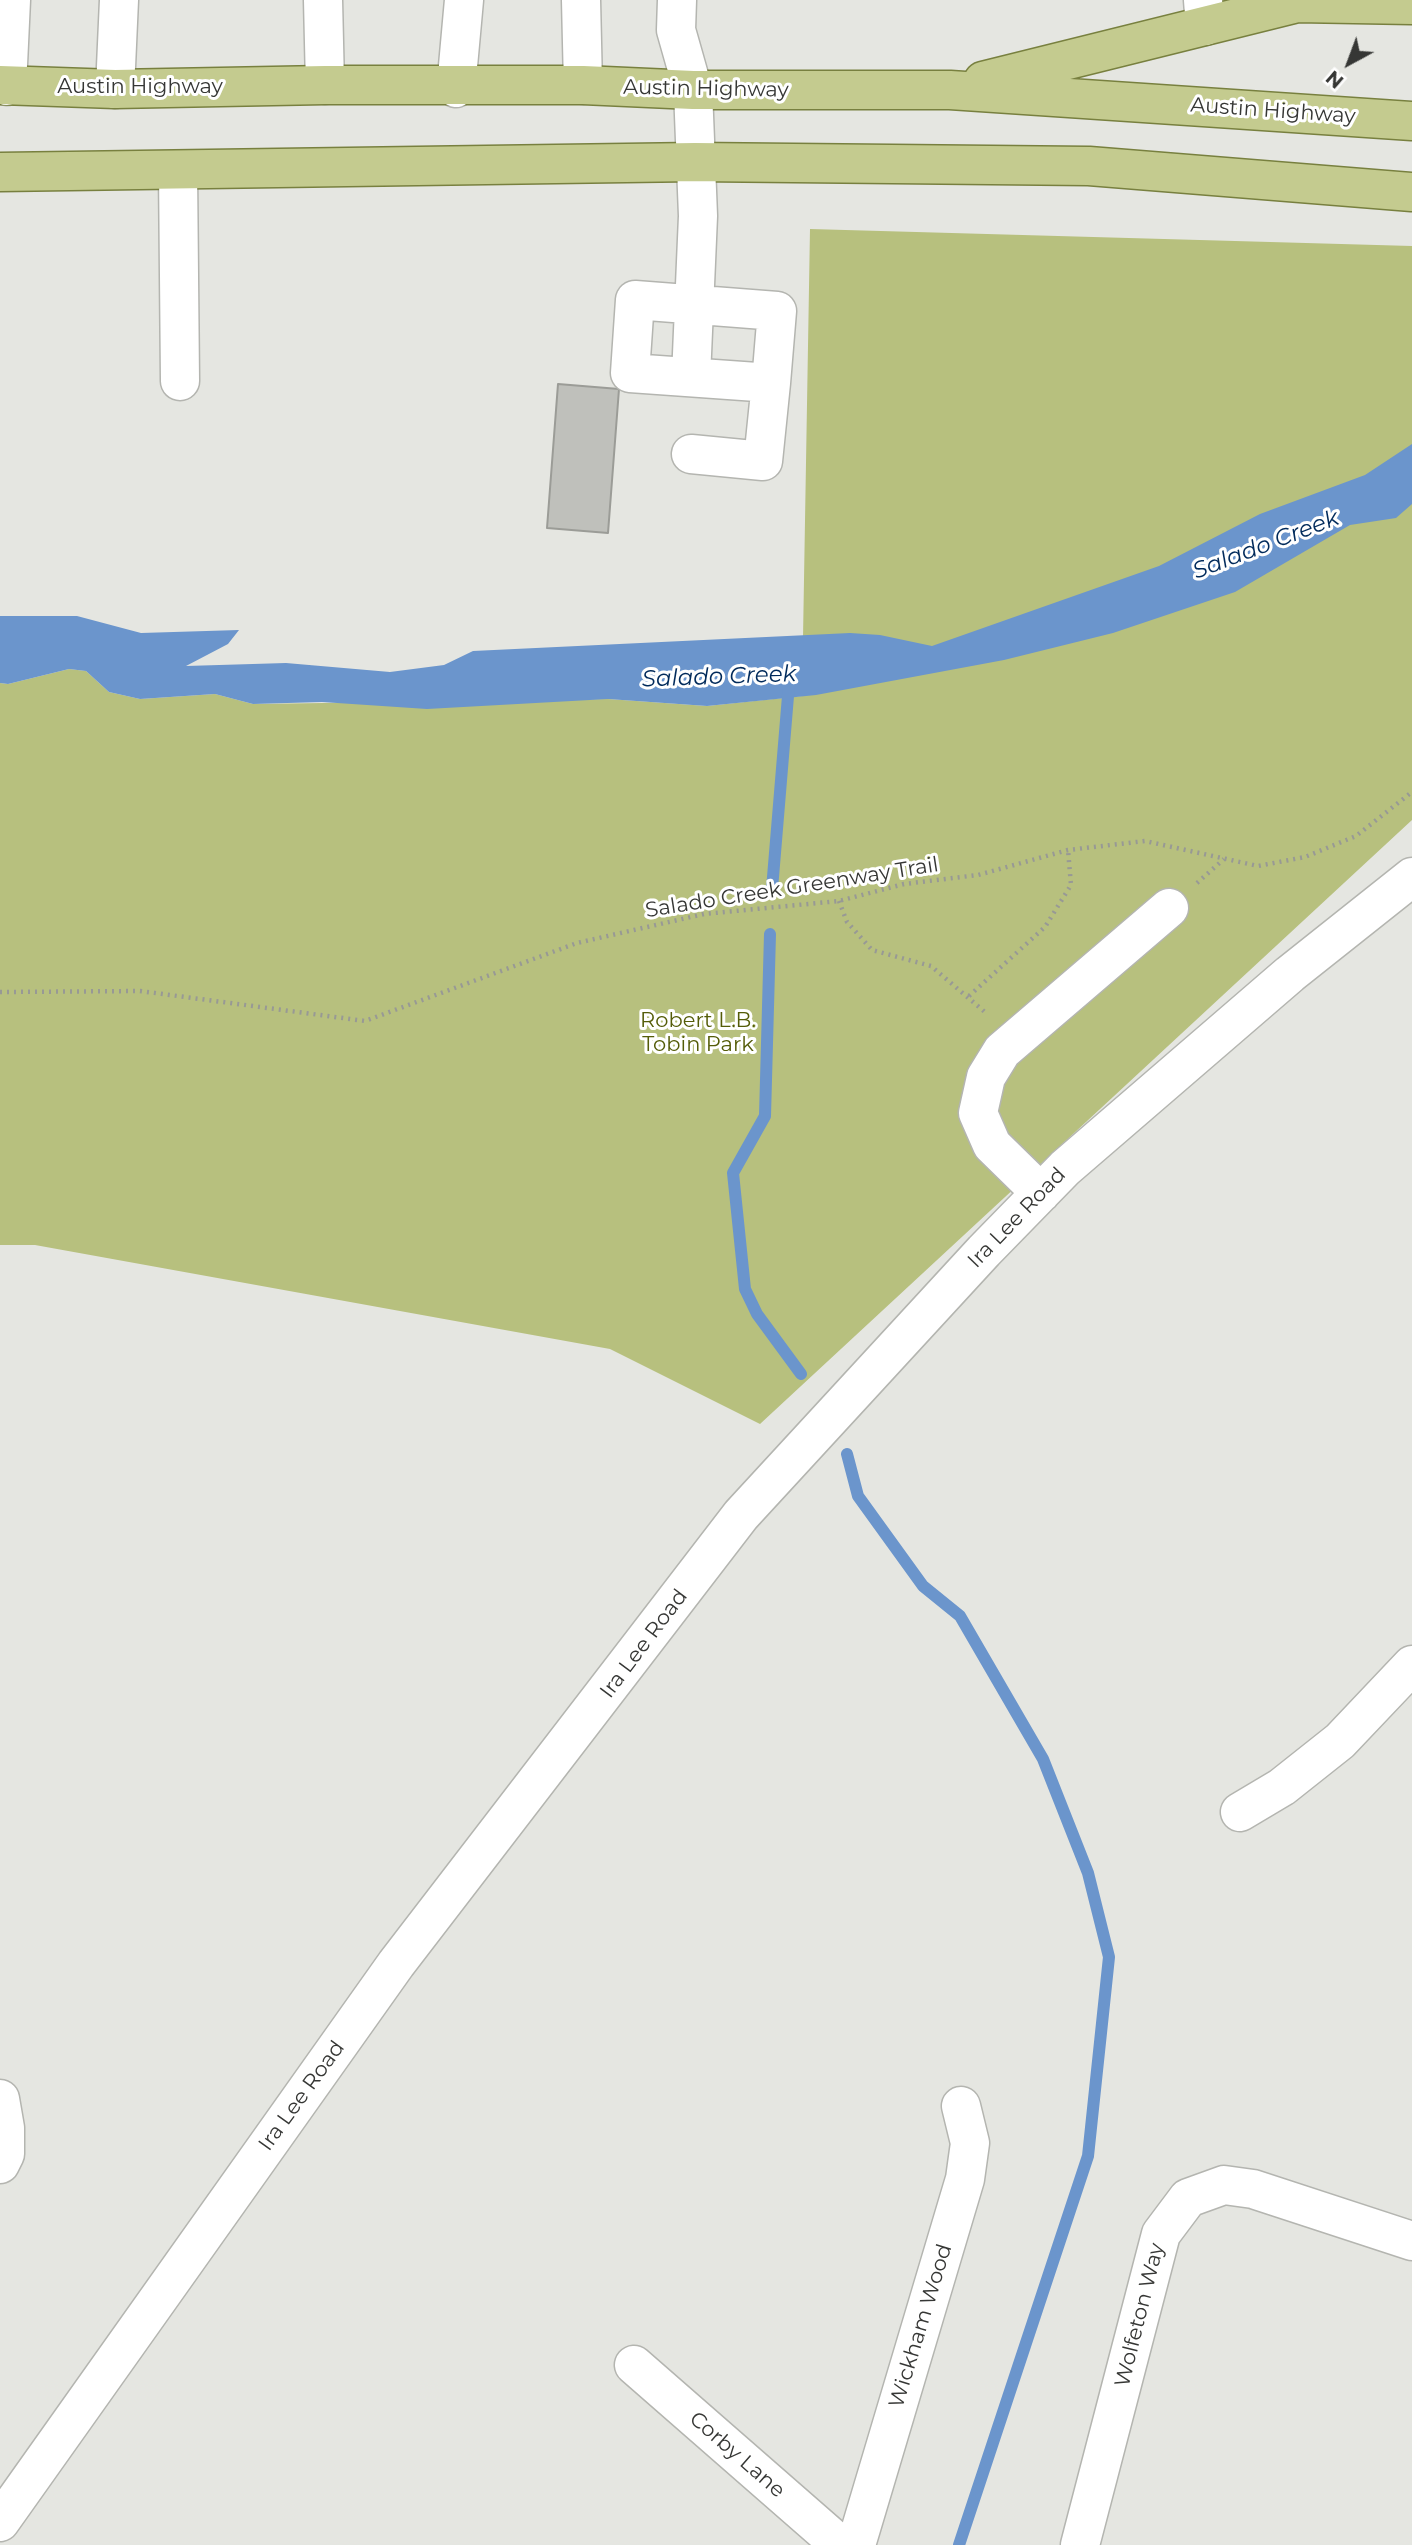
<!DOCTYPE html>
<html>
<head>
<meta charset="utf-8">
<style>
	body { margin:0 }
	#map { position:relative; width:1412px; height:2545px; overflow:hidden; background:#e5e6e1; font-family:Montserrat,sans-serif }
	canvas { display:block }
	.north { position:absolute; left:1314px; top:28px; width:70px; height:70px; -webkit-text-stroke:5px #fff; paint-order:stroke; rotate:221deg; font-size:19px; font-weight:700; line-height:28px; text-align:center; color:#363735 }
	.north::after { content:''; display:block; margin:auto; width:24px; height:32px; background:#363735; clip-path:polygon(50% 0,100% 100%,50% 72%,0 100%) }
</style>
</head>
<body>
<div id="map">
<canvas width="1412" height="2545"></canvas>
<div class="north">N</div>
</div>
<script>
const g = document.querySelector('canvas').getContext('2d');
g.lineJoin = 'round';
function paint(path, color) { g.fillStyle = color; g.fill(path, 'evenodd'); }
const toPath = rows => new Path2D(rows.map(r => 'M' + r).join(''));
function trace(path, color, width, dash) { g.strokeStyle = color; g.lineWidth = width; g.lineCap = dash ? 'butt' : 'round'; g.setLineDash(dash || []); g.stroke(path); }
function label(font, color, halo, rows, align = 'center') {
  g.font = font + ' Montserrat,sans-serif'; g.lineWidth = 6; g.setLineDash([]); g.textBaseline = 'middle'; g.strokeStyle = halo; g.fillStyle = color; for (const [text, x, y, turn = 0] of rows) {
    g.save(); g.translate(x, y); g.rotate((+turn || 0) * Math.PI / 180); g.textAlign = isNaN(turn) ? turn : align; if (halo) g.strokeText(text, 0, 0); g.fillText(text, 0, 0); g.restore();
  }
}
const green = toPath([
	[810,229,1412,246,1412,820,760,1424,610,1349,35,1245,0,1245,0,683,8,684,69,669,86,671,109,692,140,699,215,694,253,704,608,699,707,706,802,696]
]);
const water = toPath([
	[1412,444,1412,504,1396,518,1350,525,1235,592,1113,633,1004,660,816,695,707,706,608,699,427,709,322,702,253,704,215,694,140,699,109,692,86,671,69,669,8,684,0,683,0,616,77,616,141,633,239,630,228,644,186,666,286,663,390,672,444,665,473,651,850,633,880,635,932,646,1159,566,1260,514,1365,475]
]);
const stream = toPath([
	[772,889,789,684],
	[770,934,765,1116,733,1173,745,1289,757,1314,801,1374],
	[847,1454,858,1496,923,1586,960,1616,1043,1759,1088,1873,1109,1957,1088,2156,959,2545]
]);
const building = toPath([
	[558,384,619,389,608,533,547,528,558,384]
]);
const path = toPath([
	[1197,883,1224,859],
	[839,901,847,922,872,950,931,966,986,1013],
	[0,992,140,991,365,1021,577,943,704,914,839,901,904,884,978,875,1068,850,1145,841,1258,866,1305,857,1356,836,1412,792],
	[969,996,1045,927,1071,885,1068,850]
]);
const minor = toPath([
	[323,0,325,85],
	[581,0,583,85],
	[677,0,676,30,693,90,698,216,691,377],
	[1203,0,1205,26],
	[7,86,11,0],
	[456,88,464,0],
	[115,89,119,0],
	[178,170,180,381],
	[635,300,777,311,771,383,630,373,635,300],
	[691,454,763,461,771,383],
	[1041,1193,992,1145,978,1113,986,1077,1002,1051,1169,908],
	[1240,1812,1282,1787,1340,1741,1412,1665],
	[0,2099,5,2128,5,2154,0,2164],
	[634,2365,840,2545],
	[0,2522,396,1964,741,1515,984,1251,1065,1168,1290,974,1412,877],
	[856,2545,965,2179,970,2143,961,2106],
	[1080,2545,1161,2234,1188,2198,1224,2185,1253,2189,1412,2241]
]);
const major = toPath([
	[983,81,1297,3,1412,5],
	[0,85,115,89,325,85,583,85,693,90,950,90,1412,121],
	[0,172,695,162,1089,166,1412,192]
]);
const streetNames = [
	["Austin Highway",140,87],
	["Austin Highway",706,89,1],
	["Austin Highway",1273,111,4],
	["Salado Creek Greenway Trail",792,888,-9],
	["Ira Lee Road",1017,1218,-46],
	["Ira Lee Road",644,1644,-53],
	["Ira Lee Road",302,2096,-54],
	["Wolfeton Way",1140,2315,-76],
	["Wickham Wood",921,2326,-73],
	["Corby Lane",737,2455,41]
];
const parkNames = [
	["Robert L.B.",698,1021],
	["Tobin Park",698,1045]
];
const waterNames = [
	["Salado Creek",1266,545,-21],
	["Salado Creek",719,677,-2]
];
paint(green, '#b7c07e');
paint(water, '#6b95cc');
trace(stream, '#6b95cc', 12);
paint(building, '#bfc0bb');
trace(building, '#9b9c97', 2);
trace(minor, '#b4b5b0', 41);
trace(major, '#78803f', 41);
trace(path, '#989995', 4.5, [2, 5]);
trace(minor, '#fff', 38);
trace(major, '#c4cb8f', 38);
label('21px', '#363735', '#fff', streetNames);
label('21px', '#545c08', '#fff', parkNames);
label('italic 23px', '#002a5b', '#fff', waterNames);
</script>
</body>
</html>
